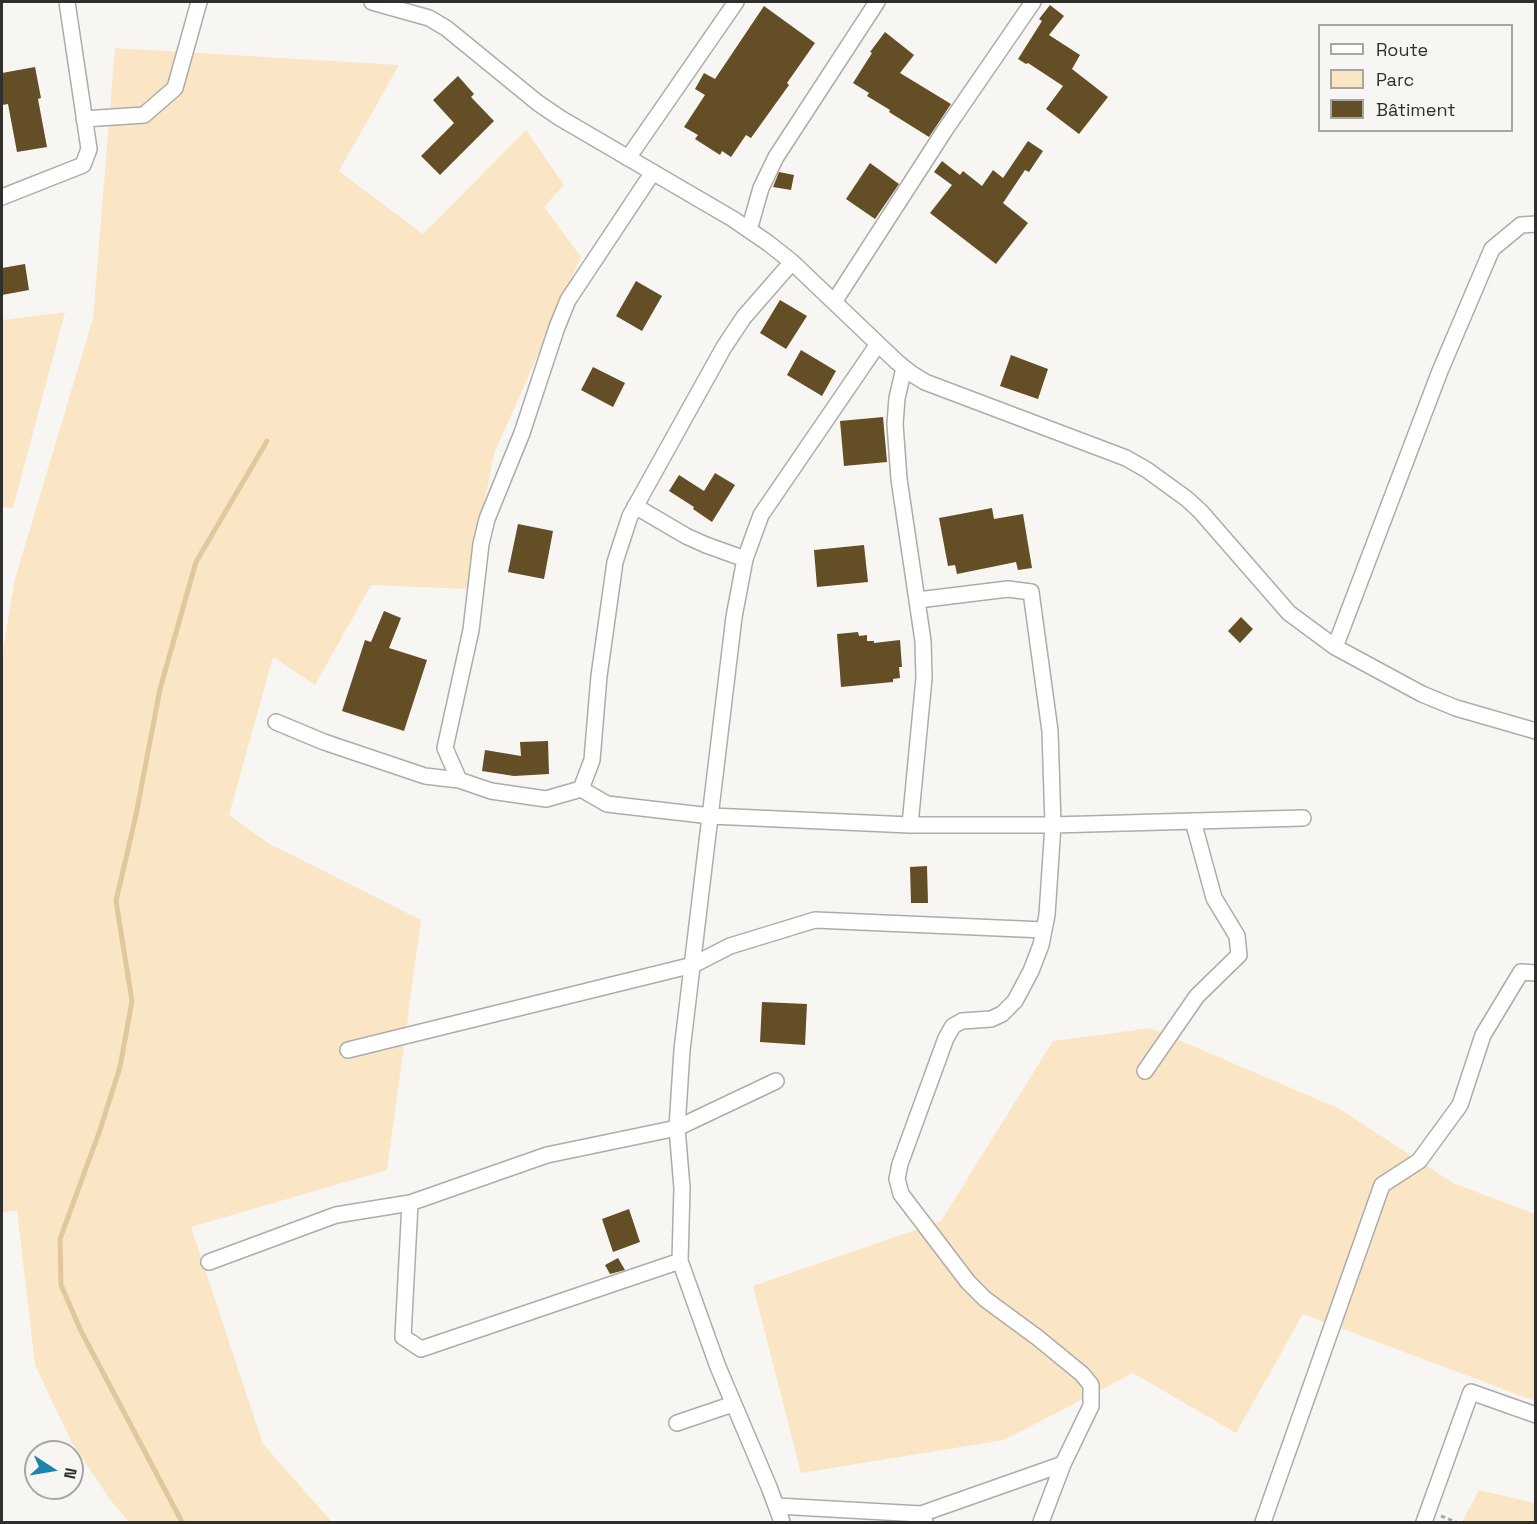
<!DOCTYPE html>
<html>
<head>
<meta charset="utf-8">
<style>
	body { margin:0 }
	#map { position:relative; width:1537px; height:1524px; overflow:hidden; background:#f8f6f3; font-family:"Space Grotesk",sans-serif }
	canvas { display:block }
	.frame { position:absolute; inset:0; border:3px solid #302f2e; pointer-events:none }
	.legend { position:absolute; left:1318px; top:24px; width:195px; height:108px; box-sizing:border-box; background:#f8f6f3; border:2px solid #a8a6a4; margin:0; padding:8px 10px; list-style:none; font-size:18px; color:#302f2e }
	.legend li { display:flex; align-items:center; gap:12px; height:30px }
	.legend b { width:30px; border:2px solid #a8a6a4 }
	.north { position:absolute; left:24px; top:1440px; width:60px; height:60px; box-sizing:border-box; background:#f8f6f3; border:2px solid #a8a6a4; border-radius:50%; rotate:102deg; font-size:16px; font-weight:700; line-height:24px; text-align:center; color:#302f2e }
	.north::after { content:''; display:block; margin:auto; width:21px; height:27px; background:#1d84ad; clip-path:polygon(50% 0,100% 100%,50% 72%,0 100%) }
</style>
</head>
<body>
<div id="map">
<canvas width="1537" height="1524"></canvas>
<div class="frame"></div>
<ul class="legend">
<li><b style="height:8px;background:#fff"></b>Route</li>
<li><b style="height:16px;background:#fae6c4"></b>Parc</li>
<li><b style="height:16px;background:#644e26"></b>Bâtiment</li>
</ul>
<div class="north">N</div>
</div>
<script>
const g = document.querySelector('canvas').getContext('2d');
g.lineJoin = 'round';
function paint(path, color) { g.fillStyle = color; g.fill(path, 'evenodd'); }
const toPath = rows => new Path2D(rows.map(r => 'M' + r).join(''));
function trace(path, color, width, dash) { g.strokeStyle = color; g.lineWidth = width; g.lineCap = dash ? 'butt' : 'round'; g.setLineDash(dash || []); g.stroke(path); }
const green = toPath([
	[115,48,399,65,339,171,423,234,526,130,564,185,544,207,581,257,494,454,467,589,371,585,315,685,273,657,229,815,268,843,421,920,387,1170,191,1227,263,1444,332,1522,129,1522,111,1501,71,1441,35,1365,17,1210,2,1213,2,657,14,582,93,318],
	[65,312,13,508,2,507,2,320],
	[1151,1028,1340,1109,1453,1183,1535,1214,1535,1401,1303,1314,1236,1433,1133,1373,1004,1440,801,1473,753,1286,941,1221,1053,1041],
	[1479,1490,1535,1503,1535,1522,1462,1522]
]);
const stream = toPath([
	[182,1522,81,1331,61,1285,60,1239,100,1130,120,1067,132,1001,116,901,136,815,160,689,196,562,267,441]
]);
const building = toPath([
	[1050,5,1064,16,1049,35,1080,55,1072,69,1108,97,1079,134,1046,109,1063,86,1028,63,1026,64,1018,59,1042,21,1039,19],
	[764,6,815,43,787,83,789,85,751,138,746,135,731,157,722,151,720,155,695,139,698,135,684,127,705,95,695,89,704,73,715,79],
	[885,32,914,55,900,73,951,104,929,137,889,112,890,110,867,96,869,93,853,83,872,53,870,52],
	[35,67,41,98,38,99,47,147,17,152,8,104,2,105,2,73],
	[458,76,474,94,471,97,494,121,440,175,421,156,454,123,433,100],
	[1028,141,1043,151,1029,172,1025,170,1003,203,1028,223,996,264,930,213,952,185,934,172,942,161,960,175,963,171,982,186,993,170,1003,178],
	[870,163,899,184,875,219,846,199],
	[779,172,794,175,791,190,773,187],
	[25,264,29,290,2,295,2,268],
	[636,281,662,296,642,331,616,316],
	[780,300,807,316,786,349,760,333],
	[801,350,836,371,822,396,787,375],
	[1011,355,1048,369,1038,399,1000,386],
	[593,367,625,383,613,407,581,390],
	[883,417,887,462,844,466,840,421],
	[715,473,735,485,712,522,693,509,694,507,669,491,679,475,704,491],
	[992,508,994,519,1023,514,1032,568,1018,570,1016,562,957,574,955,565,948,566,939,518],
	[518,524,553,531,544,579,508,572],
	[864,545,868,582,817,587,814,550],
	[384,611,401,618,389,648,427,660,404,731,342,711,365,640,371,642],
	[1241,617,1253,629,1240,643,1228,631],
	[858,632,859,636,867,635,867,641,874,641,874,643,900,640,902,667,899,667,900,678,893,679,893,682,841,687,837,634],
	[548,741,549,774,514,776,482,771,485,750,521,756,520,742],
	[927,866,928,903,911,903,910,867],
	[762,1002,807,1004,805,1045,760,1042],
	[629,1209,640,1242,613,1252,602,1219],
	[618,1258,625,1270,610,1274,605,1265]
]);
const path = toPath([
	[1441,1516,1456,1522]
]);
const minor = toPath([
	[372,2,429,18,446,28,538,103,560,118,733,219,768,243,792,262,897,362,912,374,925,382,1126,458,1147,470,1187,499,1201,512,1289,613,1335,647,1422,694,1456,708,1536,731],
	[84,119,144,115,175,88,199,2],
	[628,158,736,2],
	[2,197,83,165,89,149,67,2],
	[749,230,761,188,776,157,877,2],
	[792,262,744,317,724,347,630,516,615,562,599,676,592,760,581,789,607,804,711,816,910,825,1053,825,1303,818],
	[834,302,945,130,1033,2],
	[904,368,897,398,895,424,899,479,923,641,924,678,910,825],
	[635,506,686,536,706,545,745,559],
	[918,600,1008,589,1031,592,1050,731,1053,825,1047,915,1041,945,1031,971,1015,1001,1002,1014,991,1019,962,1021,953,1026,946,1038,900,1164,897,1179,901,1194,968,1282,985,1299,1038,1338,1082,1374,1091,1385,1091,1406,1063,1464,1041,1522],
	[1335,647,1440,371,1492,249,1521,225,1536,224],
	[276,722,324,742,425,776,459,780],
	[581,789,546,799,491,791,459,780,445,748,471,630,481,544,487,519,522,433,557,327,568,300,653,172],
	[348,1050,693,965,730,946,815,920,1044,930],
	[1145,1071,1197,996,1239,955,1237,936,1214,898,1193,821],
	[680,1261,421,1349,403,1337,410,1203,547,1155,677,1128,776,1081],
	[209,1262,336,1215,410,1203],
	[677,1423,733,1404],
	[777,1506,921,1514,925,1522],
	[921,1514,1063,1464],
	[782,1522,769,1487,718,1367,680,1261,682,1188,677,1128,682,1050,734,617,745,559,761,515,878,344],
	[1263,1522,1382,1185,1419,1161,1460,1105,1483,1035,1521,972,1536,973],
	[1424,1522,1471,1392,1536,1415]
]);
paint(green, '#fae6c4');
trace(stream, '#e0c79c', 5);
paint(building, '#644e26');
trace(minor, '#aeaca8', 18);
trace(path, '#aaa8a6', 3, [4.5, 3]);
trace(minor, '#fff', 15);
</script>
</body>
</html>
